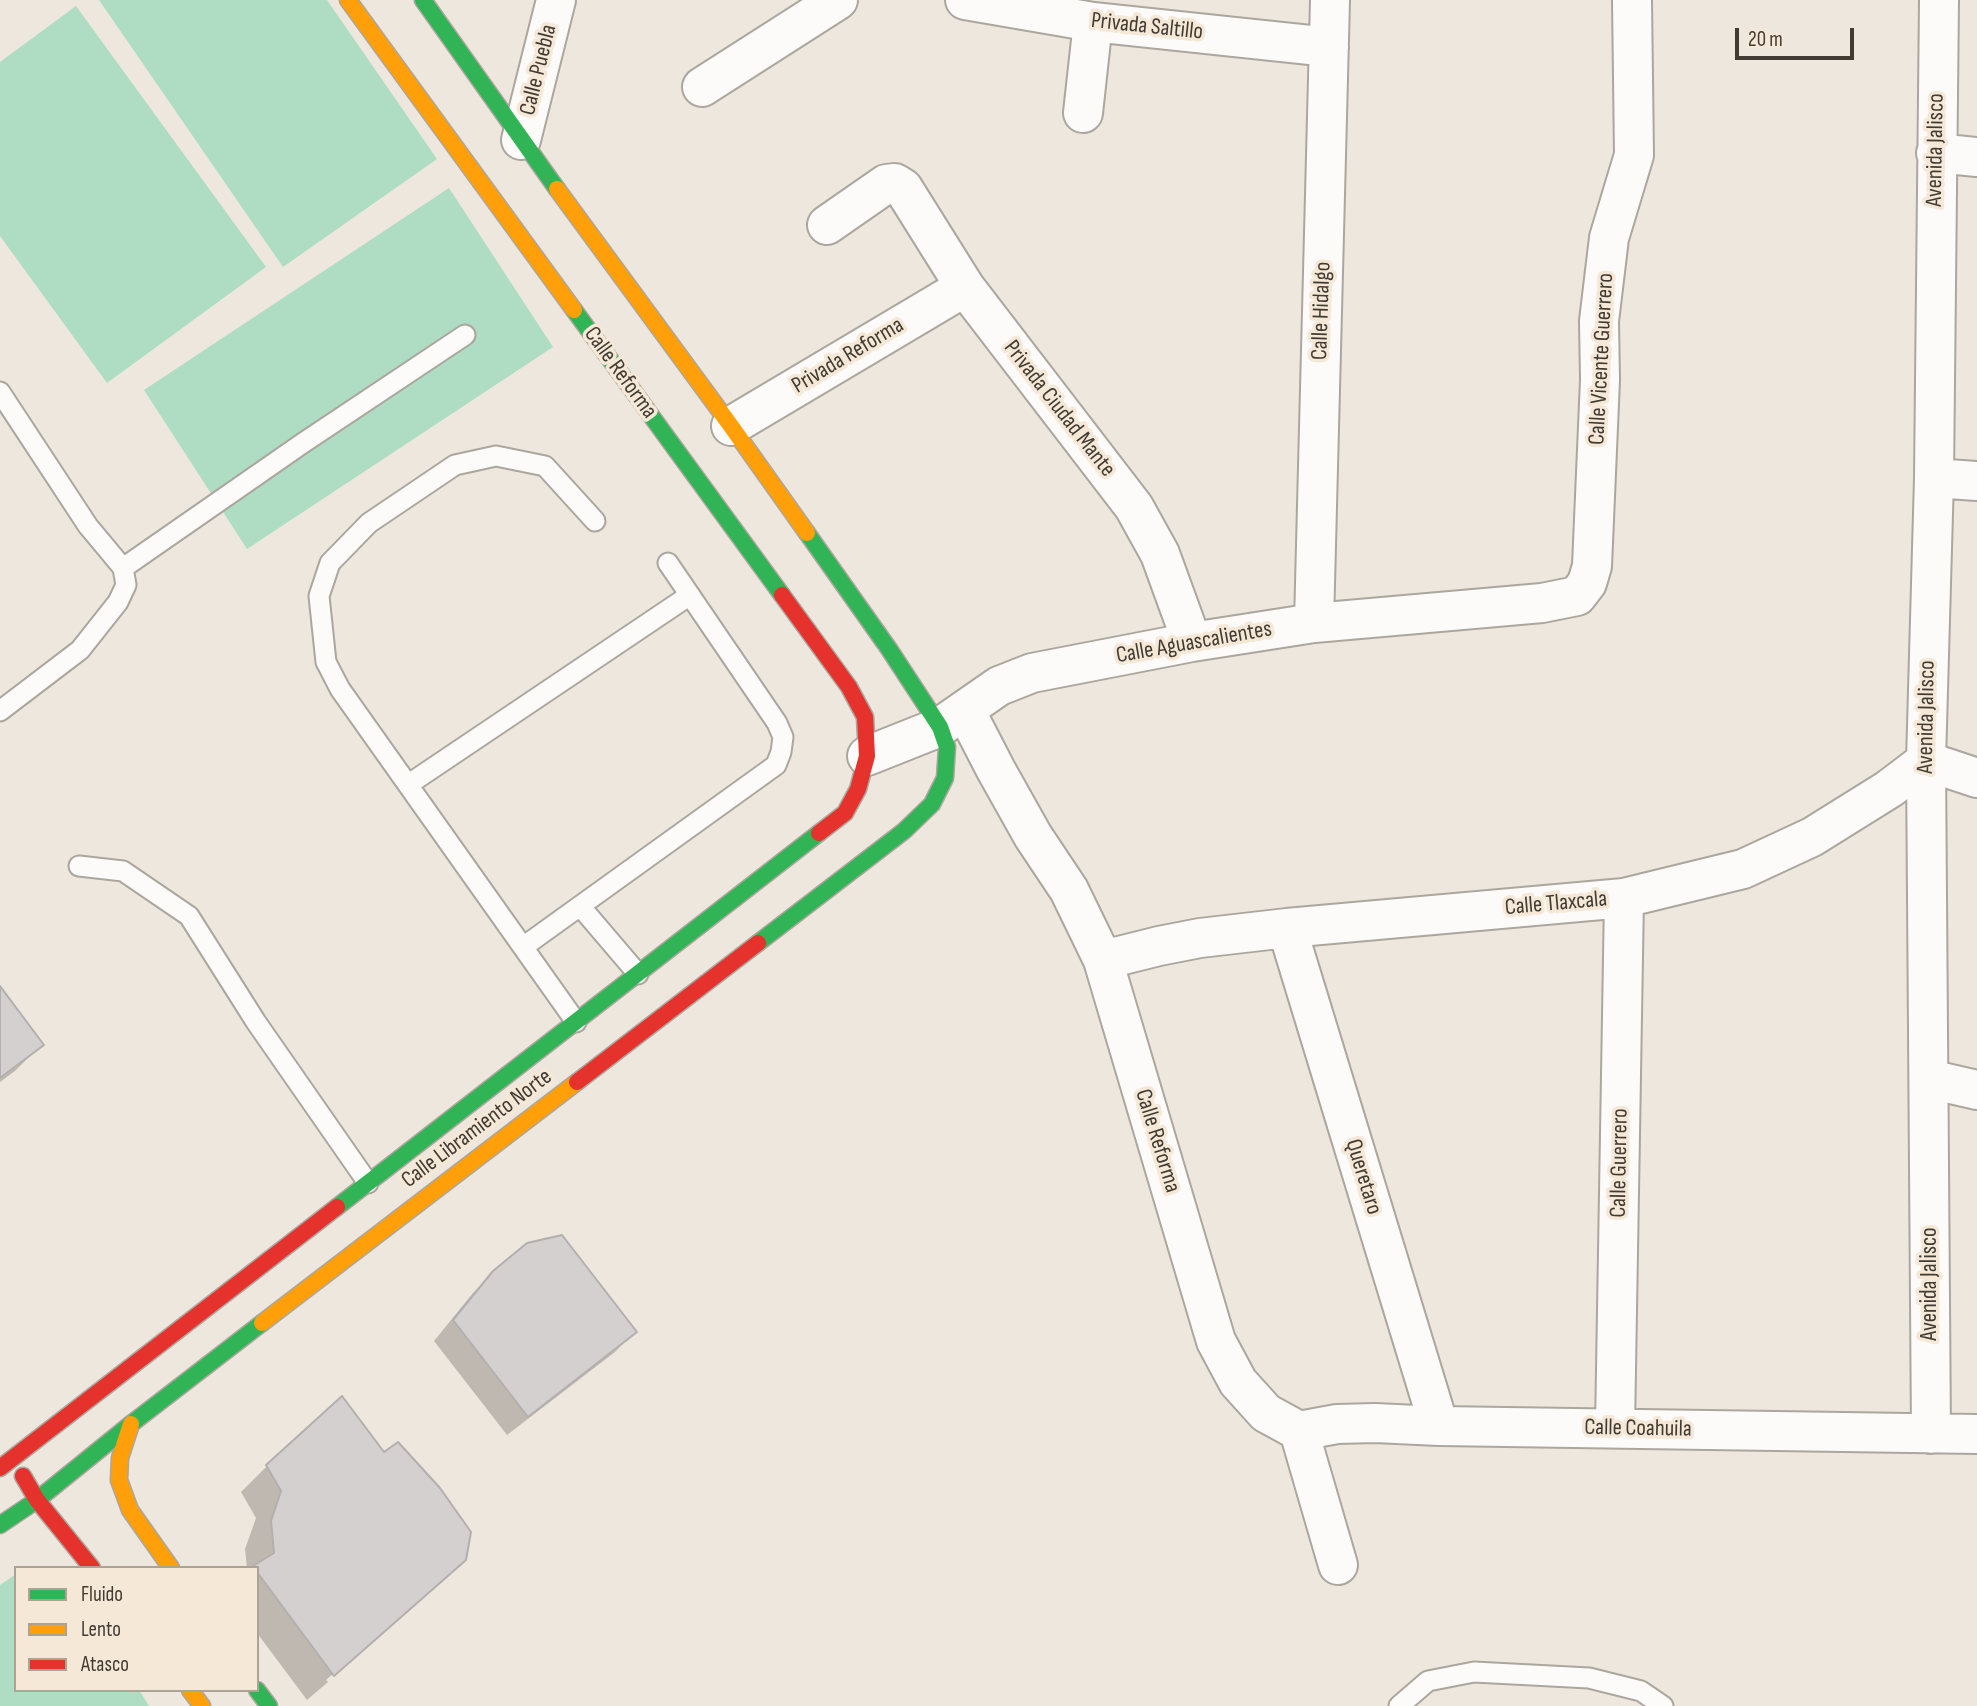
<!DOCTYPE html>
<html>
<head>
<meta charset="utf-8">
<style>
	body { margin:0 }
	#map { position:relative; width:1977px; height:1706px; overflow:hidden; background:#eee7dd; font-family:"Sofia Sans Condensed",sans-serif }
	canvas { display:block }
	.legend { position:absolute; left:14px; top:1566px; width:245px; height:126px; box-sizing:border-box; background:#f5e8d6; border:2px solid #ada395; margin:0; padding:9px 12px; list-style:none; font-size:21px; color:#413b34 }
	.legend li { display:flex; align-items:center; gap:14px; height:35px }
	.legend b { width:35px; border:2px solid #ada395 }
	.scale { position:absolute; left:1735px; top:28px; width:119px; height:32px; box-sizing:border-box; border:4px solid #413b34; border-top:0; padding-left:9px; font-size:21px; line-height:24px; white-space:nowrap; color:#413b34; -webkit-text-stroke:5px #f5e8d6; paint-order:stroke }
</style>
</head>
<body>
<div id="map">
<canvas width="1977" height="1706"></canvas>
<ul class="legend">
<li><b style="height:9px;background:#30b455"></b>Fluido</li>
<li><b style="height:9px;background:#ff9f0a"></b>Lento</li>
<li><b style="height:9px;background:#e5322d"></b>Atasco</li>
</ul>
<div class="scale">20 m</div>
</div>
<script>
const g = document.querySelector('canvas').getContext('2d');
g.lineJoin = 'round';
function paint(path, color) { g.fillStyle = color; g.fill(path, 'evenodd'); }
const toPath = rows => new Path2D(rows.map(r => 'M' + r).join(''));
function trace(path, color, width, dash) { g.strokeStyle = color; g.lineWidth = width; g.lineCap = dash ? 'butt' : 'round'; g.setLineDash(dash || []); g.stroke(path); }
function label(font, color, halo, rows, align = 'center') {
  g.font = font + ' "Sofia Sans Condensed",sans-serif'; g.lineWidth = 7; g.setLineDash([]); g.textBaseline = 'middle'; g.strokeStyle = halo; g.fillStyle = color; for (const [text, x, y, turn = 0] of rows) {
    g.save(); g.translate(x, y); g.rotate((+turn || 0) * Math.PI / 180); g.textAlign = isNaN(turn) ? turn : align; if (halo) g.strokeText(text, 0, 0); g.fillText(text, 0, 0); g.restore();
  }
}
const green = toPath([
	[99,0,327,0,437,159,283,267],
	[76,6,266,267,107,383,0,236,0,62],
	[449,188,553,347,247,549,144,390],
	[16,1574,16,1690,139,1690,149,1706,0,1706,0,1585]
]);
const shadow = toPath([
	[0,989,41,1045,15,1071,0,1082],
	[494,1272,634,1332,615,1352,507,1435,434,1341,473,1293],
	[384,1455,465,1559,442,1582,442,1579,326,1680,328,1682,307,1700,257,1633,257,1568,247,1568,245,1549,256,1518,241,1492,267,1466]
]);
const building = toPath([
	[0,986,44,1045,0,1078,0,986],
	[562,1235,637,1332,528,1417,453,1320,493,1271,527,1243,562,1235],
	[342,1396,384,1452,398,1442,440,1488,471,1532,466,1560,334,1676,257,1572,257,1568,253,1566,274,1553,271,1521,281,1491,266,1465,342,1396]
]);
const lane = toPath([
	[0,392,88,526,123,568,126,585,118,602,80,650,0,711],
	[123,568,303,443,465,335],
	[409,784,690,595],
	[79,866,123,871,189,916,256,1022,368,1183],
	[580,906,638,974],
	[523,947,776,765,781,752,783,737,777,723,668,563],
	[576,1022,340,689,326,662,319,596,330,563,369,523,455,465,496,456,545,466,595,521],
	[1399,1706,1428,1681,1474,1672,1589,1678,1641,1691,1663,1706]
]);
const street = toPath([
	[965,0,1093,22,1329,47],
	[702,87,838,0],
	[1083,113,1093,22],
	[521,140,556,0],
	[1936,153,1977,157],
	[827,225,886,184,895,183,903,188,965,287,1134,507,1160,554,1192,642],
	[731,426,965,287],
	[1934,478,1977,481],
	[1314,623,1330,0],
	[965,710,996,770,1033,836,1069,890,1103,960,1216,1341,1238,1382,1266,1413,1299,1431,1338,1565],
	[867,756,940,727,999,686,1032,673,1192,642,1314,623,1542,603,1577,596,1587,583,1592,566,1600,380,1599,321,1609,238,1634,155,1632,0],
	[1287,928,1439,1426],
	[1103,960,1159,946,1200,938,1287,928,1624,898,1743,869,1812,837,1889,789,1926,761,1977,778],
	[1929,1079,1977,1090],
	[1615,1428,1624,898],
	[1299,1431,1337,1424,1375,1423,1439,1426,1977,1434],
	[1931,1434,1926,761,1934,478,1939,0]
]);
const fast = toPath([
	[423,0,557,189],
	[574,310,782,595],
	[758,943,904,831,932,804,945,778,947,747,940,727,889,649,807,533],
	[337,1207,819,833],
	[0,1525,37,1500,131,1424,262,1323],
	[257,1690,269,1706]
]);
const slow = toPath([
	[348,0,574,310],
	[557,189,731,426,807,533],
	[262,1323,577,1082],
	[131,1424,120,1458,119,1480,130,1510,171,1568],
	[190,1690,202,1706]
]);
const jam = toPath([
	[782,595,849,687,865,717,867,756,858,789,845,813,819,833],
	[577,1082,758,943],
	[0,1468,337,1207],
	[23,1476,37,1500,92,1568]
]);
const streetNames = [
	["Privada Saltillo",1147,27,6],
	["Calle Puebla",539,70,-76],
	["Avenida Jalisco",1936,150,-89],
	["Calle Hidalgo",1322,311,-88],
	["Privada Reforma",848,356,-31],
	["Calle Vicente Guerrero",1602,359,-87],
	["Calle Reforma",620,373,54],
	["Privada Ciudad Mante",1059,409,52],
	["Calle Aguascalientes",1194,643,-10],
	["Avenida Jalisco",1927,717,-89],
	["Calle Tlaxcala",1556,904,-5],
	["Calle Libramiento Norte",477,1129,-37],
	["Calle Reforma",1157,1141,73],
	["Calle Guerrero",1620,1163,-89],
	["Queretaro",1363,1177,73],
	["Avenida Jalisco",1930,1284,-90],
	["Calle Coahuila",1638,1429,1]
];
paint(green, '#aeddc3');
paint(shadow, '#0003');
paint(building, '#d4d0cf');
trace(building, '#b3afae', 2);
trace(lane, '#aba69e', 23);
trace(street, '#aba69e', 42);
trace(fast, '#aba69e', 19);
trace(slow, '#aba69e', 19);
trace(jam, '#aba69e', 19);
trace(lane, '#fcfbfa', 19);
trace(street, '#fcfbfa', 38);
trace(fast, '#30b455', 16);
trace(slow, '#ff9f0a', 16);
trace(jam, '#e5322d', 16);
label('23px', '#413b34', '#f5e8d6', streetNames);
</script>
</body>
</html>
